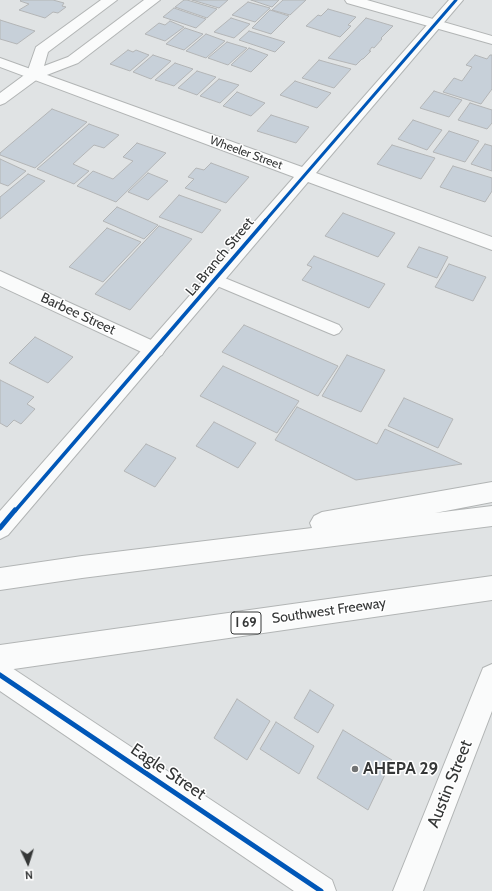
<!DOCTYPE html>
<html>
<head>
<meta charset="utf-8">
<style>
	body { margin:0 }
	#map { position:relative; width:492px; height:891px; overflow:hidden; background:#e0e3e4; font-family:Cabin,sans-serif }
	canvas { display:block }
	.north { position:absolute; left:8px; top:843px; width:40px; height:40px; -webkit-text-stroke:3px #fff; paint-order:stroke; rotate:176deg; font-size:11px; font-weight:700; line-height:16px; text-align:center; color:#353737 }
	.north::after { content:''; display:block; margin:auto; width:14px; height:18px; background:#353737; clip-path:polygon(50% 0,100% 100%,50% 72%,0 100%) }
</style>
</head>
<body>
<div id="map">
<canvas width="492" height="891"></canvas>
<div class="north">N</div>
</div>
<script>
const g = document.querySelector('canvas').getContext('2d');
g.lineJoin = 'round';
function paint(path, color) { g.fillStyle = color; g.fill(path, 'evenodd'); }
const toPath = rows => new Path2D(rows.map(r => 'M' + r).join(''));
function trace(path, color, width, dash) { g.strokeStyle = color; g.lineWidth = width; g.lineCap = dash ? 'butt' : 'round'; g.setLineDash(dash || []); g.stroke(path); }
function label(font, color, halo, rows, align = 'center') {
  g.font = font + ' Cabin,sans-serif'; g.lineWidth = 3; g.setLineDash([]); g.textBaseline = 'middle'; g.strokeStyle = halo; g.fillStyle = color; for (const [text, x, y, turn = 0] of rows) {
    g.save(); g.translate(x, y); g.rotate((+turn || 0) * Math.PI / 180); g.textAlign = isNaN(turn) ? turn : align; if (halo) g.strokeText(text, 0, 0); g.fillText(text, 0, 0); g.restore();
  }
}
const building = toPath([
	[21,0,53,0,64,3,62,6,66,7,58,13,53,12,45,18,19,10,29,4,20,1,21,0],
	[184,0,187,0,217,9,207,18,175,7,184,0],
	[192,0,228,0,219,8,192,0],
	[251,0,279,0,272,7,251,0],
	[283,0,306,0,290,15,272,10,283,0],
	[248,2,270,8,255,22,232,15,248,2],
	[174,8,206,19,196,28,163,17,174,8],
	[328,9,356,17,348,25,351,26,340,37,306,26,318,15,321,16,328,9],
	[270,10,289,16,271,34,252,28,270,10],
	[231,18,250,24,234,38,214,32,231,18],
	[366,18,393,26,381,38,382,39,374,48,372,47,369,51,371,51,363,59,362,59,356,65,328,58,366,18],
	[0,20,35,31,17,44,0,39,0,20],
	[170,21,184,27,165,41,145,34,159,23,165,25,170,21],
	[185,28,203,34,184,50,166,44,185,28],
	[249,31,285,42,275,52,239,40,249,31],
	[206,34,225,41,206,58,186,51,206,34],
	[227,42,247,48,228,65,208,58,227,42],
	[249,48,268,55,251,72,231,65,249,48],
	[128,50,133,52,136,50,149,55,130,71,110,64,128,50],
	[153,55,171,61,151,79,133,72,153,55],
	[475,55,487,59,490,55,492,55,492,89,481,104,443,92,454,78,462,81,472,67,466,65,475,55],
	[319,60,351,69,334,88,302,78,319,60],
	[175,63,193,69,174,86,155,80,175,63],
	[197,71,216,77,197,95,178,88,197,71],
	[219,79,239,85,220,103,200,96,219,79],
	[295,81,331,93,317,108,280,95,295,81],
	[434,91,462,100,449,117,420,108,434,91],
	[237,92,265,103,251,116,223,106,237,92],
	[470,103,492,110,492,123,487,129,458,120,470,103],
	[52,109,87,122,35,168,0,155,0,153,52,109],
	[271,115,309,127,296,143,257,131,271,115],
	[413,120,442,130,427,150,398,139,413,120],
	[89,124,119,135,104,148,94,145,73,164,89,171,74,184,37,169,89,124],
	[449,131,479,141,465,162,433,152,449,131],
	[137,143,166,153,116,202,77,186,93,171,113,179,133,161,123,157,137,143],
	[485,144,492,146,492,171,471,164,485,144],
	[392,145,435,158,421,179,377,164,392,145],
	[0,159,26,171,8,186,0,183,0,159],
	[211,163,249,177,226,203,185,188,194,179,188,177,196,168,204,170,211,163],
	[453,166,492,178,492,191,485,202,440,187,453,166],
	[148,173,168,181,148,200,128,192,148,173],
	[28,174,45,181,0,219,0,197,28,174],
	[179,195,221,210,202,233,159,217,179,195],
	[117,207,158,225,144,239,103,221,117,207],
	[343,213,395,233,378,257,325,236,343,213],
	[159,226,192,239,130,310,95,294,159,226],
	[107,228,141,242,103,282,69,267,107,228],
	[419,247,448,257,437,278,407,267,419,247],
	[314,256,385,284,369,308,302,280,312,267,307,265,314,256],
	[449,264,486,277,473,301,435,287,449,264],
	[244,325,338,366,318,396,222,352,244,325],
	[35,337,73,357,48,383,9,363,35,337],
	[347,355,385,370,361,412,322,396,347,355],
	[223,366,299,401,277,433,200,396,223,366],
	[0,380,34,397,27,404,35,409,21,424,14,420,7,427,0,423,0,380],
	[404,398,453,419,438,448,388,426,404,398],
	[297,407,377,444,385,429,462,464,356,480,275,440,297,407],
	[214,422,256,443,238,468,196,446,214,422],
	[146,444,176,458,155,487,124,471,146,444],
	[310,690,334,705,318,733,294,718,310,690],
	[237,699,270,721,247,760,214,738,237,699],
	[276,722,314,746,299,774,260,749,276,722],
	[343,730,392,760,368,810,317,778,343,730]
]);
const lane = toPath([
	[215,274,339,325,342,329,339,333,334,335,329,333,210,283,208,279,210,275,215,274]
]);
const street = toPath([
	[101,0,117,0,48,52,44,66,68,57,144,0,160,0,78,63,39,78,5,103,0,105,0,93,27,73,36,47,101,0],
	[345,0,367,0,492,36,492,44,347,3,345,0],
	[0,271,162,345,165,350,162,355,155,358,148,355,0,286,0,271],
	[0,662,9,666,332,880,336,891,294,891,0,691,0,662],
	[492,664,492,711,423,891,393,891,483,668,492,664]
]);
const secondary = toPath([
	[449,0,463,0,316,173,492,237,492,250,308,182,8,535,0,539,0,511,294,177,0,67,0,58,302,167,449,0]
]);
const highway = toPath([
	[492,482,492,502,435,513,492,506,492,526,82,578,0,590,0,568,82,556,312,528,310,523,314,516,322,512,492,482],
	[492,576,492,600,0,671,0,645,492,576]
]);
const cyclewayFar2 = toPath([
	[265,221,456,0]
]);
const cyclewayFar1 = toPath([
	[15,511,266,220]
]);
const cycleway = toPath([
	[0,528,15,510],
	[0,675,321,891]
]);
const markers = [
	[355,769,4,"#717374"]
];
const farStreetnames = [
	["Wheeler Street",246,153,20]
];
const shields = [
	[246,623,30]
];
const shieldNames = [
	["I 69",246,623]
];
const streetNames = [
	["La Branch Street",220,257,-50],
	["Barbee Street",78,314,25],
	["Southwest Freeway",329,611,-8]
];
const nearPoinames = [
	["AHEPA 29",363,769]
];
const nearStreetnames = [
	["Eagle Street",168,772,34],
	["Austin Street",450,784,-68]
];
paint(building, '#c7d0d9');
trace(building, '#b3b5b6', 1);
trace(lane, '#b2b5b5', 2);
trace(street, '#b2b5b5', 2);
trace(secondary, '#b2b5b5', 2);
trace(highway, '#b2b5b5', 2);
paint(lane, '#fafbfb');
paint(street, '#fafbfb');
paint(secondary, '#fafbfb');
paint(highway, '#fafbfb');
trace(cyclewayFar2, '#0057b8', 3);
trace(cyclewayFar1, '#0057b8', 3.5);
trace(cycleway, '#0057b8', 5);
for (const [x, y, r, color] of markers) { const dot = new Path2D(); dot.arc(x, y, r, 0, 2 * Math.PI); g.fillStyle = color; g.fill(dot); trace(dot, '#fff', 1.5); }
label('12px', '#353737', '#fff', farStreetnames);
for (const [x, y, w] of shields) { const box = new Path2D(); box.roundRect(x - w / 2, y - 11, w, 22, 3); g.fillStyle = '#fff'; g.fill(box); trace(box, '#353737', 1); }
label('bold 13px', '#353737', null, shieldNames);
label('14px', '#353737', '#fff', streetNames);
label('bold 17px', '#353737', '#fff', nearPoinames, 'left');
label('17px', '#353737', '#fff', nearStreetnames);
</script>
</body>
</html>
